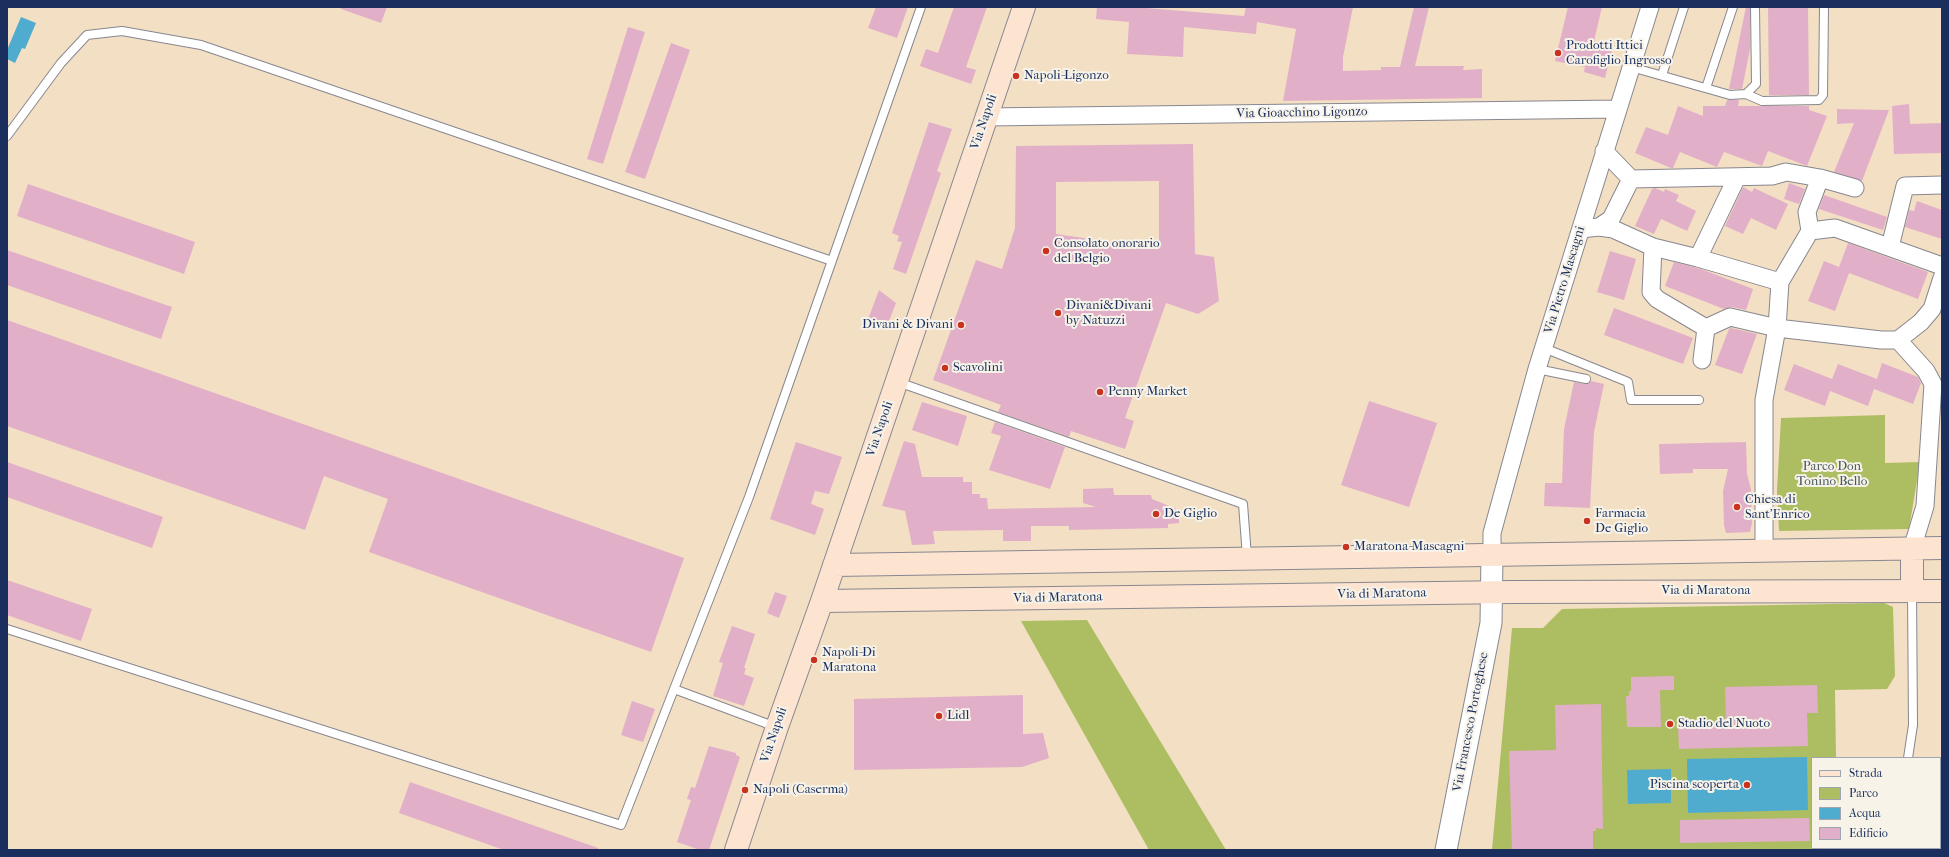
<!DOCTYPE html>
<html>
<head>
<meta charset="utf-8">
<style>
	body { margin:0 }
	#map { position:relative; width:1949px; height:857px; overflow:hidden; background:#f3dfc3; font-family:"IM FELL French Canon",serif }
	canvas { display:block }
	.frame { position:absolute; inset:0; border:8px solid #1b2f5e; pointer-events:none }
	.legend { position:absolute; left:1811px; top:757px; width:130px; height:92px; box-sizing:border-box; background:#f7f3e8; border:1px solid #9fa5b1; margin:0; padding:5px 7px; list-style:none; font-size:12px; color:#1b2f5e }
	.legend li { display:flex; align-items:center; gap:8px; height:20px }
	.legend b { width:20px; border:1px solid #9fa5b1 }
</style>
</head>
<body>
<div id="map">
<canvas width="1949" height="857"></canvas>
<div class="frame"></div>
<ul class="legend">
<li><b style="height:5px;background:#fde4d1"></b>Strada</li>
<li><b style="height:11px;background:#adbd61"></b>Parco</li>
<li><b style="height:11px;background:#4facce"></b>Acqua</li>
<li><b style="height:11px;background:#e2afc8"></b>Edificio</li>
</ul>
</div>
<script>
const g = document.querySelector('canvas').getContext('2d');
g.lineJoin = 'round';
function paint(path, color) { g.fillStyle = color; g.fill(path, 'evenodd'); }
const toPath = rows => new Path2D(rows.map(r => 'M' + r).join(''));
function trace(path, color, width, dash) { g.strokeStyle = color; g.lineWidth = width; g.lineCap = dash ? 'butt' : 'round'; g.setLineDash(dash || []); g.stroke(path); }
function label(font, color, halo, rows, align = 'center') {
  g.font = font + ' "IM FELL French Canon",serif'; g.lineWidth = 4; g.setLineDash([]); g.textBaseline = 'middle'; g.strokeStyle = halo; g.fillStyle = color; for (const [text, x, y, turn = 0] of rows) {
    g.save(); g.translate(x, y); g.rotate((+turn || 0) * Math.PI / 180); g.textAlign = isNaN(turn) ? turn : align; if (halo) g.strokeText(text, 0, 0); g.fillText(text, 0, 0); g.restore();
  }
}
const green = toPath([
	[1885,415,1885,463,1920,462,1909,529,1779,531,1777,490,1781,418],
	[1884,603,1893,607,1895,676,1887,689,1835,690,1836,758,1812,758,1812,848,1838,848,1838,850,1492,850,1512,628,1543,628,1562,609],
	[1087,620,1226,850,1149,850,1021,621],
	[1942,804,1942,850,1898,850,1900,848,1940,848,1940,806]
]);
const water = toPath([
	[21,17,36,23,25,49,22,48,15,63,7,59,7,50],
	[1807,757,1808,810,1688,813,1687,759],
	[1671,769,1671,803,1628,804,1627,770]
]);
const building = toPath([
	[341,7,387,7,381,23,341,9],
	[876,7,908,7,897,38,868,28],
	[954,7,987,7,966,67,976,70,971,84,920,66,926,49,938,53],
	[1097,7,1134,7,1244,16,1246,7,1353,7,1343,57,1343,71,1381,70,1381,67,1400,67,1414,7,1429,7,1415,66,1464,66,1463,70,1482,69,1482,98,1283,101,1296,29,1257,22,1256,34,1184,27,1183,57,1127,54,1129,22,1096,19],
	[1568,7,1602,7,1594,41,1613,46,1605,78,1584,72,1585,67,1555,61],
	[1746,7,1750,7,1750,49,1742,89,1729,89],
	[1768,7,1808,7,1809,95,1769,95],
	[628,27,645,32,603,164,587,159],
	[671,43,690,50,645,179,625,172],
	[1727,100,1739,100,1738,106,1809,106,1809,110,1827,116,1807,166,1768,151,1762,166,1724,152,1717,167,1680,152,1673,168,1671,168,1635,153,1646,127,1668,135,1678,106,1703,116,1703,106,1725,106],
	[1909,104,1910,124,1942,123,1942,153,1894,154,1892,106],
	[1837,109,1889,110,1862,181,1834,172,1854,123,1837,124],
	[929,122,952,129,937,171,941,173,906,274,893,269,902,242,897,241,899,236,892,233],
	[1193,144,1195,254,1214,257,1219,301,1198,314,1166,303,1125,418,1134,421,1125,449,1071,431,1069,437,998,412,1001,405,933,380,976,260,1002,269,1015,228,1016,146],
	[1159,181,1159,249,1056,234,1056,182],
	[1789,183,1805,189,1799,204,1784,199],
	[28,184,195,242,184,274,17,216],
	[1743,187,1752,192,1754,188,1788,204,1776,230,1751,218,1743,234,1725,226],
	[1655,188,1664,192,1665,189,1679,195,1676,201,1696,211,1687,231,1661,219,1654,234,1635,226,1652,189],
	[1824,195,1887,217,1883,230,1819,209],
	[1917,201,1942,210,1942,239,1905,227,1909,210,1914,211],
	[1848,243,1928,272,1918,299,1849,273,1835,311,1808,301,1824,261,1839,267],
	[7,250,172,307,161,339,7,285],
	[1610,251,1636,259,1624,300,1597,292],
	[1674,262,1701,269,1753,289,1746,310,1732,307,1724,309,1665,286],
	[879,290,896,303,886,329,867,322],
	[1614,308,1693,338,1683,364,1604,335],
	[7,320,684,558,651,652,369,552,388,499,324,476,305,530,7,426],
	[1731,328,1757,334,1742,374,1715,365,1729,329],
	[1882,363,1918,377,1921,383,1913,404,1874,389,1868,406,1830,391,1825,406,1784,390,1794,364,1832,379,1838,364,1877,379],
	[1591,381,1604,384,1594,432,1590,508,1544,506,1545,483,1562,483,1564,429,1574,382,1585,384],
	[1369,401,1437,423,1409,507,1341,485],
	[922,402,967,416,958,446,912,430],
	[995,422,1065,447,1050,489,989,470,1001,436,991,433],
	[904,441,915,444,922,477,963,477,963,482,972,482,972,494,980,494,980,498,987,498,988,509,1096,507,1083,503,1083,489,1113,488,1114,495,1151,495,1152,499,1179,510,1179,523,1168,524,1168,528,1069,530,1069,526,1031,526,1031,541,1003,541,1003,530,933,531,935,544,912,545,905,511,882,506],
	[796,442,842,457,829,494,815,491,811,504,824,509,815,535,770,519],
	[1746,442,1747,474,1751,489,1752,523,1750,532,1726,533,1724,525,1723,491,1728,469,1693,469,1693,473,1660,474,1659,444],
	[7,462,163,517,152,548,7,497],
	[7,580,92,609,81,641,7,615],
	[775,592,787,596,779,618,767,613],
	[732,626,755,634,744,668,746,668,744,674,754,678,744,706,713,696,723,663,719,662],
	[1674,676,1674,690,1660,690,1661,727,1627,727,1626,696,1629,696,1629,691,1631,691,1631,677],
	[1817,685,1818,713,1807,713,1808,746,1679,749,1678,727,1726,726,1725,687],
	[1023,695,1023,734,1043,733,1049,758,1022,767,854,770,854,699],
	[632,701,655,709,643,742,621,735],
	[1601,704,1603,829,1596,828,1596,831,1593,831,1593,850,1512,850,1509,751,1556,750,1555,705],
	[709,746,736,753,736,755,740,757,709,850,700,850,677,842,691,800,687,799,691,787,695,788],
	[410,782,598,848,598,850,504,850,399,813],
	[1809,818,1810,841,1680,843,1680,820]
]);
const service = toPath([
	[1631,67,1730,95,1746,94,1756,84,1755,7],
	[1662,75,1684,7],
	[1706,88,1733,7],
	[1746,94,1762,101,1819,100,1823,95,1824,7],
	[7,136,61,63,87,35,122,31,201,45,832,261],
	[1544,348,1628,382,1631,400,1699,400],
	[1537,369,1586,379],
	[898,382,1243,504,1247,557],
	[7,629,621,825,749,497,921,7],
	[674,689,776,727],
	[1908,758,1913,725,1912,591],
	[1869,850,1870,848]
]);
const minor = toPath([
	[986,117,1617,109],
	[1604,151,1631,179,1772,176,1786,172,1820,178,1855,188],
	[1599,227,1611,219,1631,179],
	[1581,229,1599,227,1613,229,1653,247,1698,258,1780,282],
	[1810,231,1835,228,1942,266],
	[1653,247,1651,292,1657,299,1706,328,1702,360],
	[1890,247,1905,186,1942,185],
	[1698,258,1737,177],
	[1706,328,1730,317,1777,328,1881,340,1898,340,1926,371,1933,384,1925,506,1912,549],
	[1898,340,1921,322,1932,309,1942,278],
	[1764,552,1764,400,1777,328,1780,282,1810,231,1807,212,1820,178],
	[1492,555,1492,533,1537,369,1650,7]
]);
const tertiary = toPath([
	[1446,850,1491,623,1492,555]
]);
const secondary = toPath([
	[1912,549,1912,591],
	[834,565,1942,548],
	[822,601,1512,592,1942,591],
	[736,850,777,727,822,601,1024,7]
]);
const markers = [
	[1558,53,4,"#c8321e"],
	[1016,76,4,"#c8321e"],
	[1046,251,4,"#c8321e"],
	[1058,313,4,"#c8321e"],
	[961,325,4,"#c8321e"],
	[945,368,4,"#c8321e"],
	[1100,392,4,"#c8321e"],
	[1737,507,4,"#c8321e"],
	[1156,514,4,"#c8321e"],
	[1587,521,4,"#c8321e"],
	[1346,547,4,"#c8321e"],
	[814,660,4,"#c8321e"],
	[939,716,4,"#c8321e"],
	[1670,724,4,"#c8321e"],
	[1747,785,4,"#c8321e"],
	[745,790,4,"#c8321e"]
];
const poiNames = [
	["Prodotti Ittici",1566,46],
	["Carofiglio Ingrosso",1566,61],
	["Napoli-Ligonzo",1024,76],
	["Consolato onorario",1054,244],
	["del Belgio",1054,259],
	["Divani&Divani",1066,306],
	["by Natuzzi",1066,321],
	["Divani & Divani",953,325,"right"],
	["Scavolini",953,368],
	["Penny Market",1108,392],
	["Chiesa di",1745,500],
	["Sant'Enrico",1745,515],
	["De Giglio",1164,514],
	["Farmacia",1595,514],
	["De Giglio",1595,529],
	["Maratona-Mascagni",1354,547],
	["Napoli-Di",822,653],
	["Maratona",822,668],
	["Lidl",947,716],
	["Stadio del Nuoto",1678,724],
	["Piscina scoperta",1739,785,"right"],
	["Napoli (Caserma)",753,790]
];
const streetNames = [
	["Via Gioacchino Ligonzo",1302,113,-1],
	["Via Napoli",984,122,-71],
	["Via Pietro Mascagni",1565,280,-73],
	["Via Napoli",880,429,-71],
	["Via di Maratona",1706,591],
	["Via di Maratona",1382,594,-1],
	["Via di Maratona",1058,598,-1],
	["Via Francesco Portoghese",1471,722,-79],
	["Via Napoli",774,735,-71]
];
const parkNames = [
	["Parco Don",1832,467],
	["Tonino Bello",1832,482]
];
paint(green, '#adbd61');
paint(water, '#4facce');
paint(building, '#e2afc8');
trace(service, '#878790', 10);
trace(minor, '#878790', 19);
trace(tertiary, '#878790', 23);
trace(secondary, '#878790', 24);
trace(service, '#fff', 8);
trace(minor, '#fff', 17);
trace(tertiary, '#fff', 21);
trace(secondary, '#fde4d1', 22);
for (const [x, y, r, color] of markers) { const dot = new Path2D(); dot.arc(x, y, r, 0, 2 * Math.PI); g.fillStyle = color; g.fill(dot); trace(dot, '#f7f3e8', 1.5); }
label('13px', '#1b2f5e', '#f7f3e8', poiNames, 'left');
label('13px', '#1b2f5e', '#f7f3e8', streetNames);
label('13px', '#475a5f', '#f7f3e8', parkNames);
</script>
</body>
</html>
